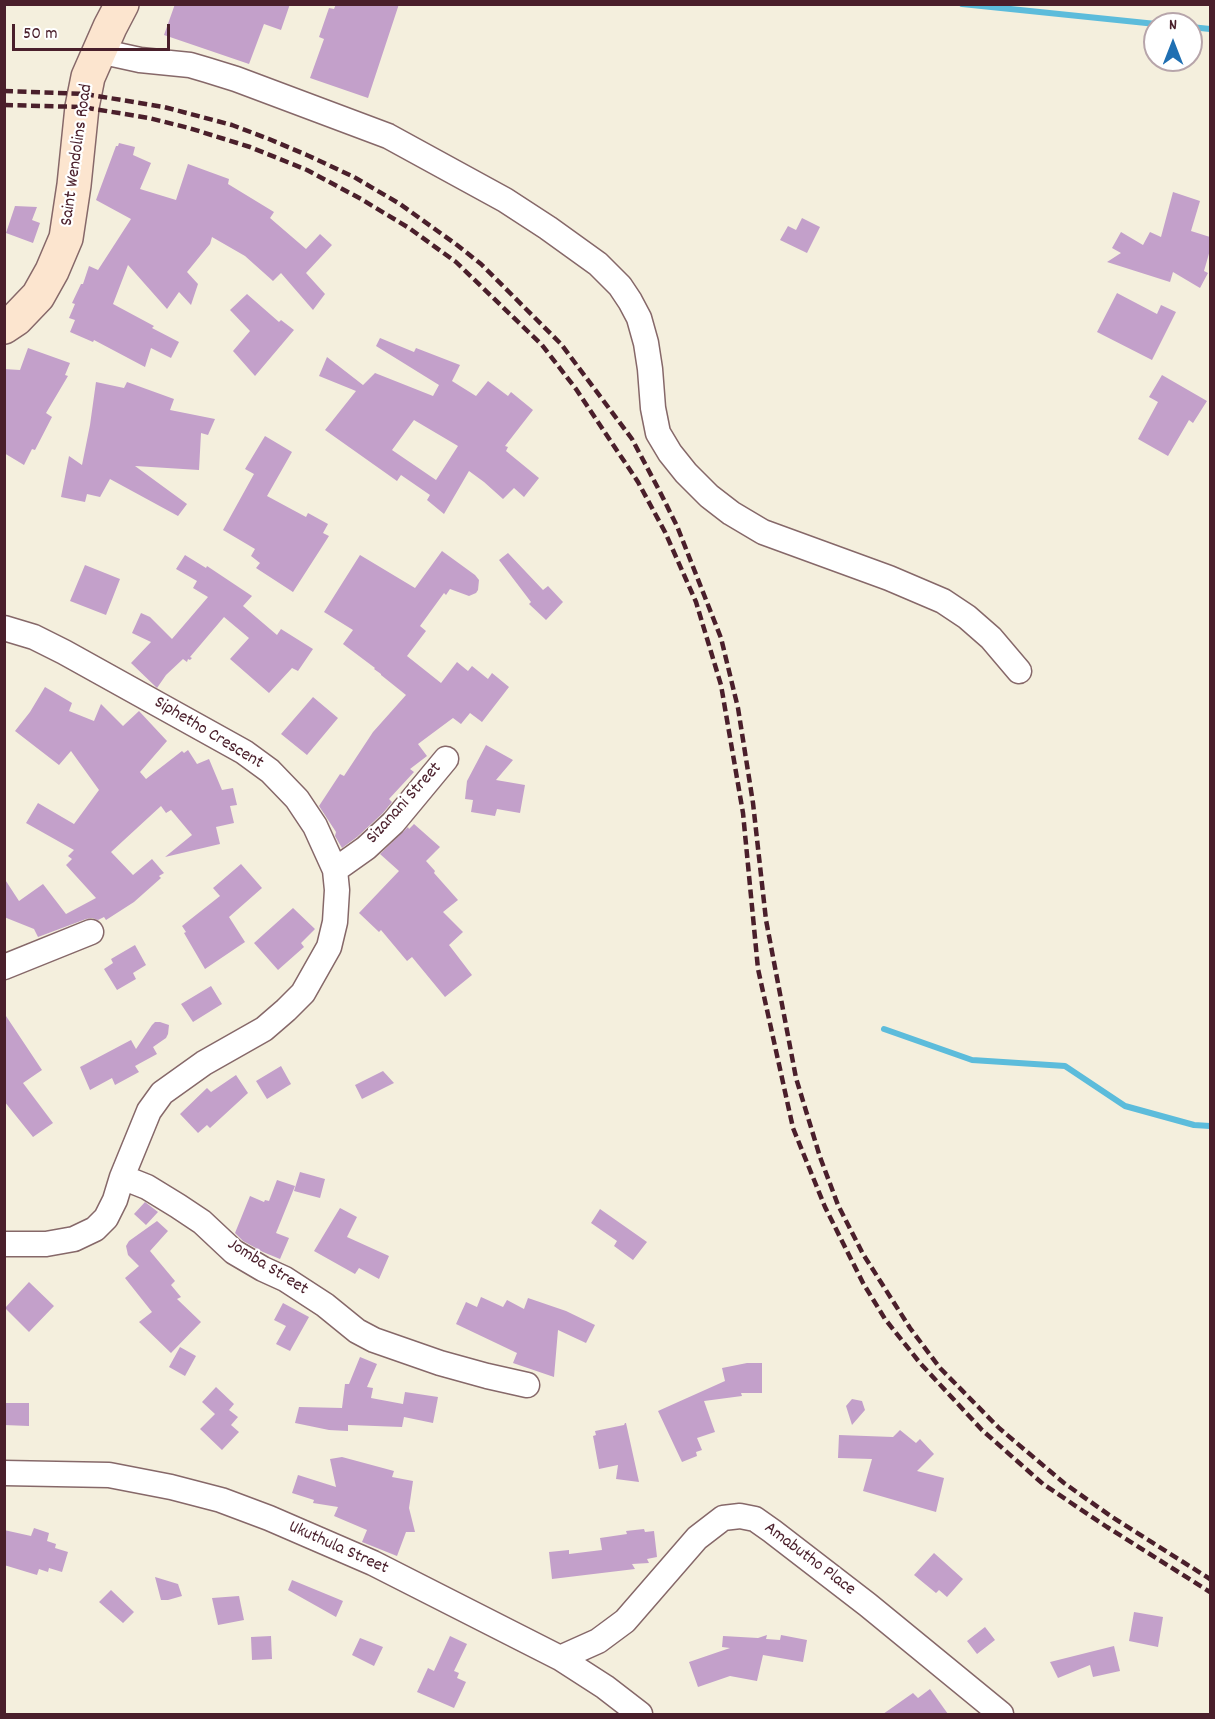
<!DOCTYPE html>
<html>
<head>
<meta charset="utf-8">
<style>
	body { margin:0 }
	#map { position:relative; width:1215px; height:1719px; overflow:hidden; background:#f4efdd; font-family:Dekko,sans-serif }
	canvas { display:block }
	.frame { position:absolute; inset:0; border:6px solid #4a1f2b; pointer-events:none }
	.north { position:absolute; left:1143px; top:12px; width:60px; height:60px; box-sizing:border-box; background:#fff; border:2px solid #b7a5aa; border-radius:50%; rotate:0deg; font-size:16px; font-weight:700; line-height:24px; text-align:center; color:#4a1f2b }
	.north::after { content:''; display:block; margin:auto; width:21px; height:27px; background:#1f6fb2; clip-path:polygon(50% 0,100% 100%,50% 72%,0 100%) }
	.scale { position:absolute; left:12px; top:24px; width:158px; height:27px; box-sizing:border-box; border:3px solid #4a1f2b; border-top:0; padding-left:8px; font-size:18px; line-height:21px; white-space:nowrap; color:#4a1f2b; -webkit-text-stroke:4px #fff; paint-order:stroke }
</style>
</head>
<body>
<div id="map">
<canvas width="1215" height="1719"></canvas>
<div class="frame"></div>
<div class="north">N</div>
<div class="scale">50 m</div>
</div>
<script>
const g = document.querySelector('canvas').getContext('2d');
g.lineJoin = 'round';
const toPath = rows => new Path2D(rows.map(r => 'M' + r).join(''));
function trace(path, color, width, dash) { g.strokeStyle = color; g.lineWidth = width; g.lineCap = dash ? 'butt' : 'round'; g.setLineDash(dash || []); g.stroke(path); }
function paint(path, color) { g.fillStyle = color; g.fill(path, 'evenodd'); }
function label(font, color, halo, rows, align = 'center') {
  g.font = font + ' Dekko,sans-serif'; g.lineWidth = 4.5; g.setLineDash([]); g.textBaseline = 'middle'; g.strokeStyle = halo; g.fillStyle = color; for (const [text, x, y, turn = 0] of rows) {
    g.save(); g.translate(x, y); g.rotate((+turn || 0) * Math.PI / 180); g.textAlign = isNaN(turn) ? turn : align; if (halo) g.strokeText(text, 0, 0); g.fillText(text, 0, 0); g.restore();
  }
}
const stream = toPath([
	[962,4,1156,24],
	[1191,27,1210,29],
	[884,1029,972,1060,1065,1066,1125,1106,1194,1125,1210,1126]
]);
const building = toPath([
	[175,4,290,4,281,30,264,24,249,64,164,35],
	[336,4,399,4,368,98,310,78,324,39,319,37,329,8,334,9],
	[119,143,135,147,133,155,151,163,140,189,176,200,188,164,229,179,228,184,274,212,270,218,306,249,320,234,332,245,306,273,325,294,313,310,281,273,273,281,245,256,212,237,210,244,187,272,198,284,191,305,179,292,167,309,128,265,113,304,154,326,152,328,179,342,171,358,151,348,145,367,94,340,93,342,70,332,75,320,69,318,75,304,72,303,81,284,83,284,89,266,98,270,131,219,96,200,116,146,118,146],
	[1173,192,1200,201,1191,231,1210,237,1210,250,1204,271,1208,273,1200,288,1173,272,1170,282,1107,262,1121,253,1112,248,1121,232,1143,245,1150,232,1161,237],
	[15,206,37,207,32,220,40,223,33,243,6,233],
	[802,218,820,227,807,253,780,240,788,226,796,230],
	[1117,293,1157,314,1161,305,1176,312,1152,360,1097,332],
	[247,294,279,322,281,320,294,330,255,376,233,351,250,331,230,310],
	[380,338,414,352,416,348,460,365,452,381,476,396,488,381,508,396,511,392,533,410,505,446,508,447,506,451,539,478,524,497,514,488,503,499,484,482,469,471,444,514,427,500,430,495,401,475,397,481,325,430,356,391,319,376,327,357,363,385,375,373,433,396,439,385,376,346],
	[414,420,458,446,436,480,392,450],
	[28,348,70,363,65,375,68,376,46,413,52,417,35,450,32,449,24,465,4,453,4,369,20,370],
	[1162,375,1207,401,1193,423,1189,420,1168,456,1138,439,1158,402,1149,397],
	[96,382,124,388,127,382,174,399,170,410,215,419,208,435,201,433,199,470,135,466,187,504,178,516,110,479,100,497,87,494,85,502,61,497,69,456,82,465,90,425],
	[265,436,292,452,267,496,306,517,308,513,328,524,323,533,329,536,293,592,256,568,260,563,251,556,255,549,223,530,254,474,245,469],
	[442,551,475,575,479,580,478,590,476,593,469,596,450,589,446,595,444,593,420,626,426,631,407,656,441,683,457,662,468,671,472,666,488,679,492,673,509,687,482,722,470,713,461,724,453,718,418,744,427,756,410,769,414,772,389,799,392,802,383,813,357,837,342,848,335,836,336,832,319,806,340,774,344,776,373,732,406,695,381,675,381,674,374,669,375,668,343,644,353,630,324,612,360,555,415,588],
	[508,553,543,590,548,586,563,602,546,620,529,604,531,602,499,560],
	[185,555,206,568,207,566,252,596,243,606,277,635,281,629,313,649,298,671,292,668,269,693,230,659,249,638,224,617,190,657,192,658,190,660,188,659,187,662,183,659,166,675,157,688,131,663,151,642,132,633,141,613,150,617,172,639,208,597,193,588,197,581,176,569],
	[85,565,120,579,106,615,70,601],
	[45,687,72,703,69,711,94,721,101,704,123,726,139,711,167,741,140,772,146,779,182,751,184,753,188,750,197,764,209,759,222,790,233,788,237,805,230,806,234,823,216,827,220,844,165,857,192,835,171,810,166,813,161,806,111,852,133,875,152,859,164,873,159,876,161,878,134,902,106,920,104,917,98,920,92,918,86,919,38,937,34,929,4,917,4,878,19,901,43,884,66,914,96,898,66,865,72,859,68,856,74,850,26,823,38,803,74,824,99,790,71,751,59,765,15,731,30,712],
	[313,697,338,718,307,755,281,734],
	[486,745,513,760,496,780,525,785,520,813,497,809,495,816,471,812,473,800,465,799,467,781],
	[414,824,440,847,426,861,435,871,434,873,458,900,443,912,463,932,449,945,472,975,445,997,412,957,407,961,381,930,379,932,359,913,399,871,380,854,408,827,409,829],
	[241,864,262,888,229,917,245,942,205,969,184,933,186,932,182,926,220,896,213,888],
	[293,908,315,929,301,943,304,947,278,970,254,943],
	[135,945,146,965,133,973,136,979,117,990,104,969,113,963,111,959],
	[211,986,222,1004,193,1022,181,1004],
	[4,1013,42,1070,23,1083,53,1123,33,1137,4,1101],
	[155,1022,160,1022,169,1025,168,1034,166,1038,153,1047,157,1054,135,1066,139,1072,115,1085,112,1078,90,1090,80,1067,131,1040,136,1049,152,1025],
	[281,1066,291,1084,267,1099,256,1081],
	[383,1071,394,1083,362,1099,355,1085],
	[236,1075,248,1093,210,1128,207,1125,198,1133,180,1114,207,1088,211,1092],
	[300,1172,325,1179,320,1198,294,1191],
	[277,1180,295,1186,276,1233,289,1238,280,1259,263,1252,243,1241,235,1233,250,1196,264,1202,265,1200,269,1201],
	[145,1202,158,1212,146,1225,134,1214],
	[340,1208,357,1217,347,1237,389,1256,379,1279,359,1268,355,1274,314,1251],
	[600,1209,647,1242,633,1260,614,1246,617,1241,591,1223],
	[157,1221,168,1231,150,1251,175,1281,171,1285,181,1297,177,1299,201,1322,171,1353,139,1322,152,1312,125,1278,139,1266,128,1255,126,1246,129,1241],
	[29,1282,54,1306,29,1332,5,1308],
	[481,1297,503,1307,507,1300,524,1309,528,1298,566,1311,595,1325,586,1343,558,1330,554,1377,513,1363,517,1353,456,1324,466,1302,477,1307],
	[283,1303,309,1317,290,1351,276,1344,286,1326,274,1320],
	[180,1347,196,1356,185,1376,169,1367],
	[360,1357,377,1364,367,1387,373,1388,371,1398,403,1404,405,1392,438,1397,433,1423,404,1417,402,1427,348,1425,348,1431,329,1430,295,1423,299,1407,342,1408,345,1384,349,1384],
	[747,1363,762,1363,762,1393,741,1393,742,1396,704,1401,715,1432,697,1438,702,1450,696,1452,697,1456,682,1462,658,1411,725,1381,722,1368],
	[216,1387,234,1404,229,1410,238,1417,231,1425,239,1432,222,1450,200,1429,215,1414,202,1402],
	[852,1399,862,1401,865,1410,852,1425,846,1406],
	[4,1403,29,1403,29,1426,4,1425],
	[625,1423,626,1423,639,1482,616,1479,618,1465,599,1469,593,1436,596,1435,595,1431,624,1425],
	[900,1430,916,1443,920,1439,934,1454,917,1471,944,1478,936,1512,863,1491,872,1459,838,1458,839,1435,893,1437],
	[342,1457,394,1471,392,1477,413,1481,409,1508,415,1532,406,1532,397,1556,362,1542,367,1530,334,1516,338,1507,313,1503,314,1500,292,1493,298,1475,336,1487,330,1459],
	[34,1528,49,1533,47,1541,56,1544,55,1548,68,1552,62,1572,49,1568,48,1572,39,1569,37,1575,4,1565,4,1530,31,1536],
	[644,1529,645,1532,654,1531,657,1557,647,1559,649,1563,632,1564,635,1569,552,1579,549,1552,569,1550,569,1554,602,1550,600,1538,627,1534,626,1531],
	[934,1553,963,1579,947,1597,939,1590,936,1593,914,1575],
	[155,1577,178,1584,182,1596,168,1600,161,1600],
	[292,1580,343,1601,336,1617,288,1590],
	[111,1590,134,1612,123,1623,99,1602],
	[239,1596,244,1620,218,1625,212,1598],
	[1134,1612,1163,1617,1158,1647,1129,1641],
	[985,1627,995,1640,977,1654,967,1641],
	[767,1635,766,1639,780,1640,781,1635,807,1640,803,1662,763,1655,757,1681,730,1676,698,1687,689,1662,730,1648,722,1647,723,1636,758,1638],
	[271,1636,272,1659,252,1660,251,1637],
	[450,1636,467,1644,454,1671,459,1673,457,1678,466,1682,454,1708,417,1692,428,1668,434,1671],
	[360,1638,383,1647,374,1666,352,1655],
	[1114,1646,1120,1671,1093,1677,1090,1665,1058,1678,1050,1662],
	[930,1689,948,1714,883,1714,913,1693,918,1698]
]);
const street = toPath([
	[99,51,140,60,190,65,207,70,236,79,388,136,505,200,548,228,598,264,620,286,630,301,639,318,646,343,650,369,653,408,658,433,670,453,686,473,709,496,731,513,763,532,889,578,943,601,967,617,991,638,1019,671],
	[4,628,34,637,64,652,244,752,270,771,297,799,315,826,335,870,337,890,335,922,329,947,303,993,286,1010,264,1029,204,1063,162,1093,149,1111,122,1177,115,1200,106,1218,95,1229,74,1239,46,1244,4,1244],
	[335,870,366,848,393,823,446,759],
	[4,967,91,932],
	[122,1177,147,1187,178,1206,202,1222,234,1252,263,1269,285,1279,325,1305,357,1331,374,1340,440,1363,487,1376,527,1385],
	[4,1473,109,1475,171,1487,221,1500,269,1518,373,1563,560,1658,605,1687,640,1714],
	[560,1658,598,1641,625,1621,697,1538,723,1518,740,1516,755,1519,772,1531,868,1605,1001,1714]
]);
const secondary = toPath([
	[4,327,16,319,38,296,52,271,66,238,74,185,82,107,88,77,110,27,122,4]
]);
const rail = toPath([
	[4,91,85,94,164,107,232,125,269,139,309,156,354,177,400,204,457,245,481,264,561,344,632,439,659,490,677,526,721,638,738,708,753,803,766,920,796,1078,820,1157,838,1205,863,1254,910,1328,940,1368,999,1428,1064,1483,1112,1517,1210,1579],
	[4,105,82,107,149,118,189,128,250,147,307,170,361,199,409,228,456,262,542,345,576,389,638,482,665,532,696,602,721,685,743,813,758,969,793,1128,825,1207,863,1283,885,1319,920,1363,982,1430,1043,1484,1107,1527,1210,1592]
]);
const streetNames = [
	["Saint Wendolins Road",78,155,-82],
	["Siphetho Crescent",208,734,31],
	["Sizanani Street",405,804,-48],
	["Jomba Street",267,1268,32],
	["Ukuthula Street",338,1549,24],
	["Amabutho Place",809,1560,37]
];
trace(stream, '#5cbcdb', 6);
paint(building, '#c3a0ca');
trace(street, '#866869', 27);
trace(secondary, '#866869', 36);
trace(street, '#fff', 24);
trace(secondary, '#fce5cf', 33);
trace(rail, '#4a1f2b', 4.5, [9, 4.5]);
label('18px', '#4a1f2b', '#fff', streetNames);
</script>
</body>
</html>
